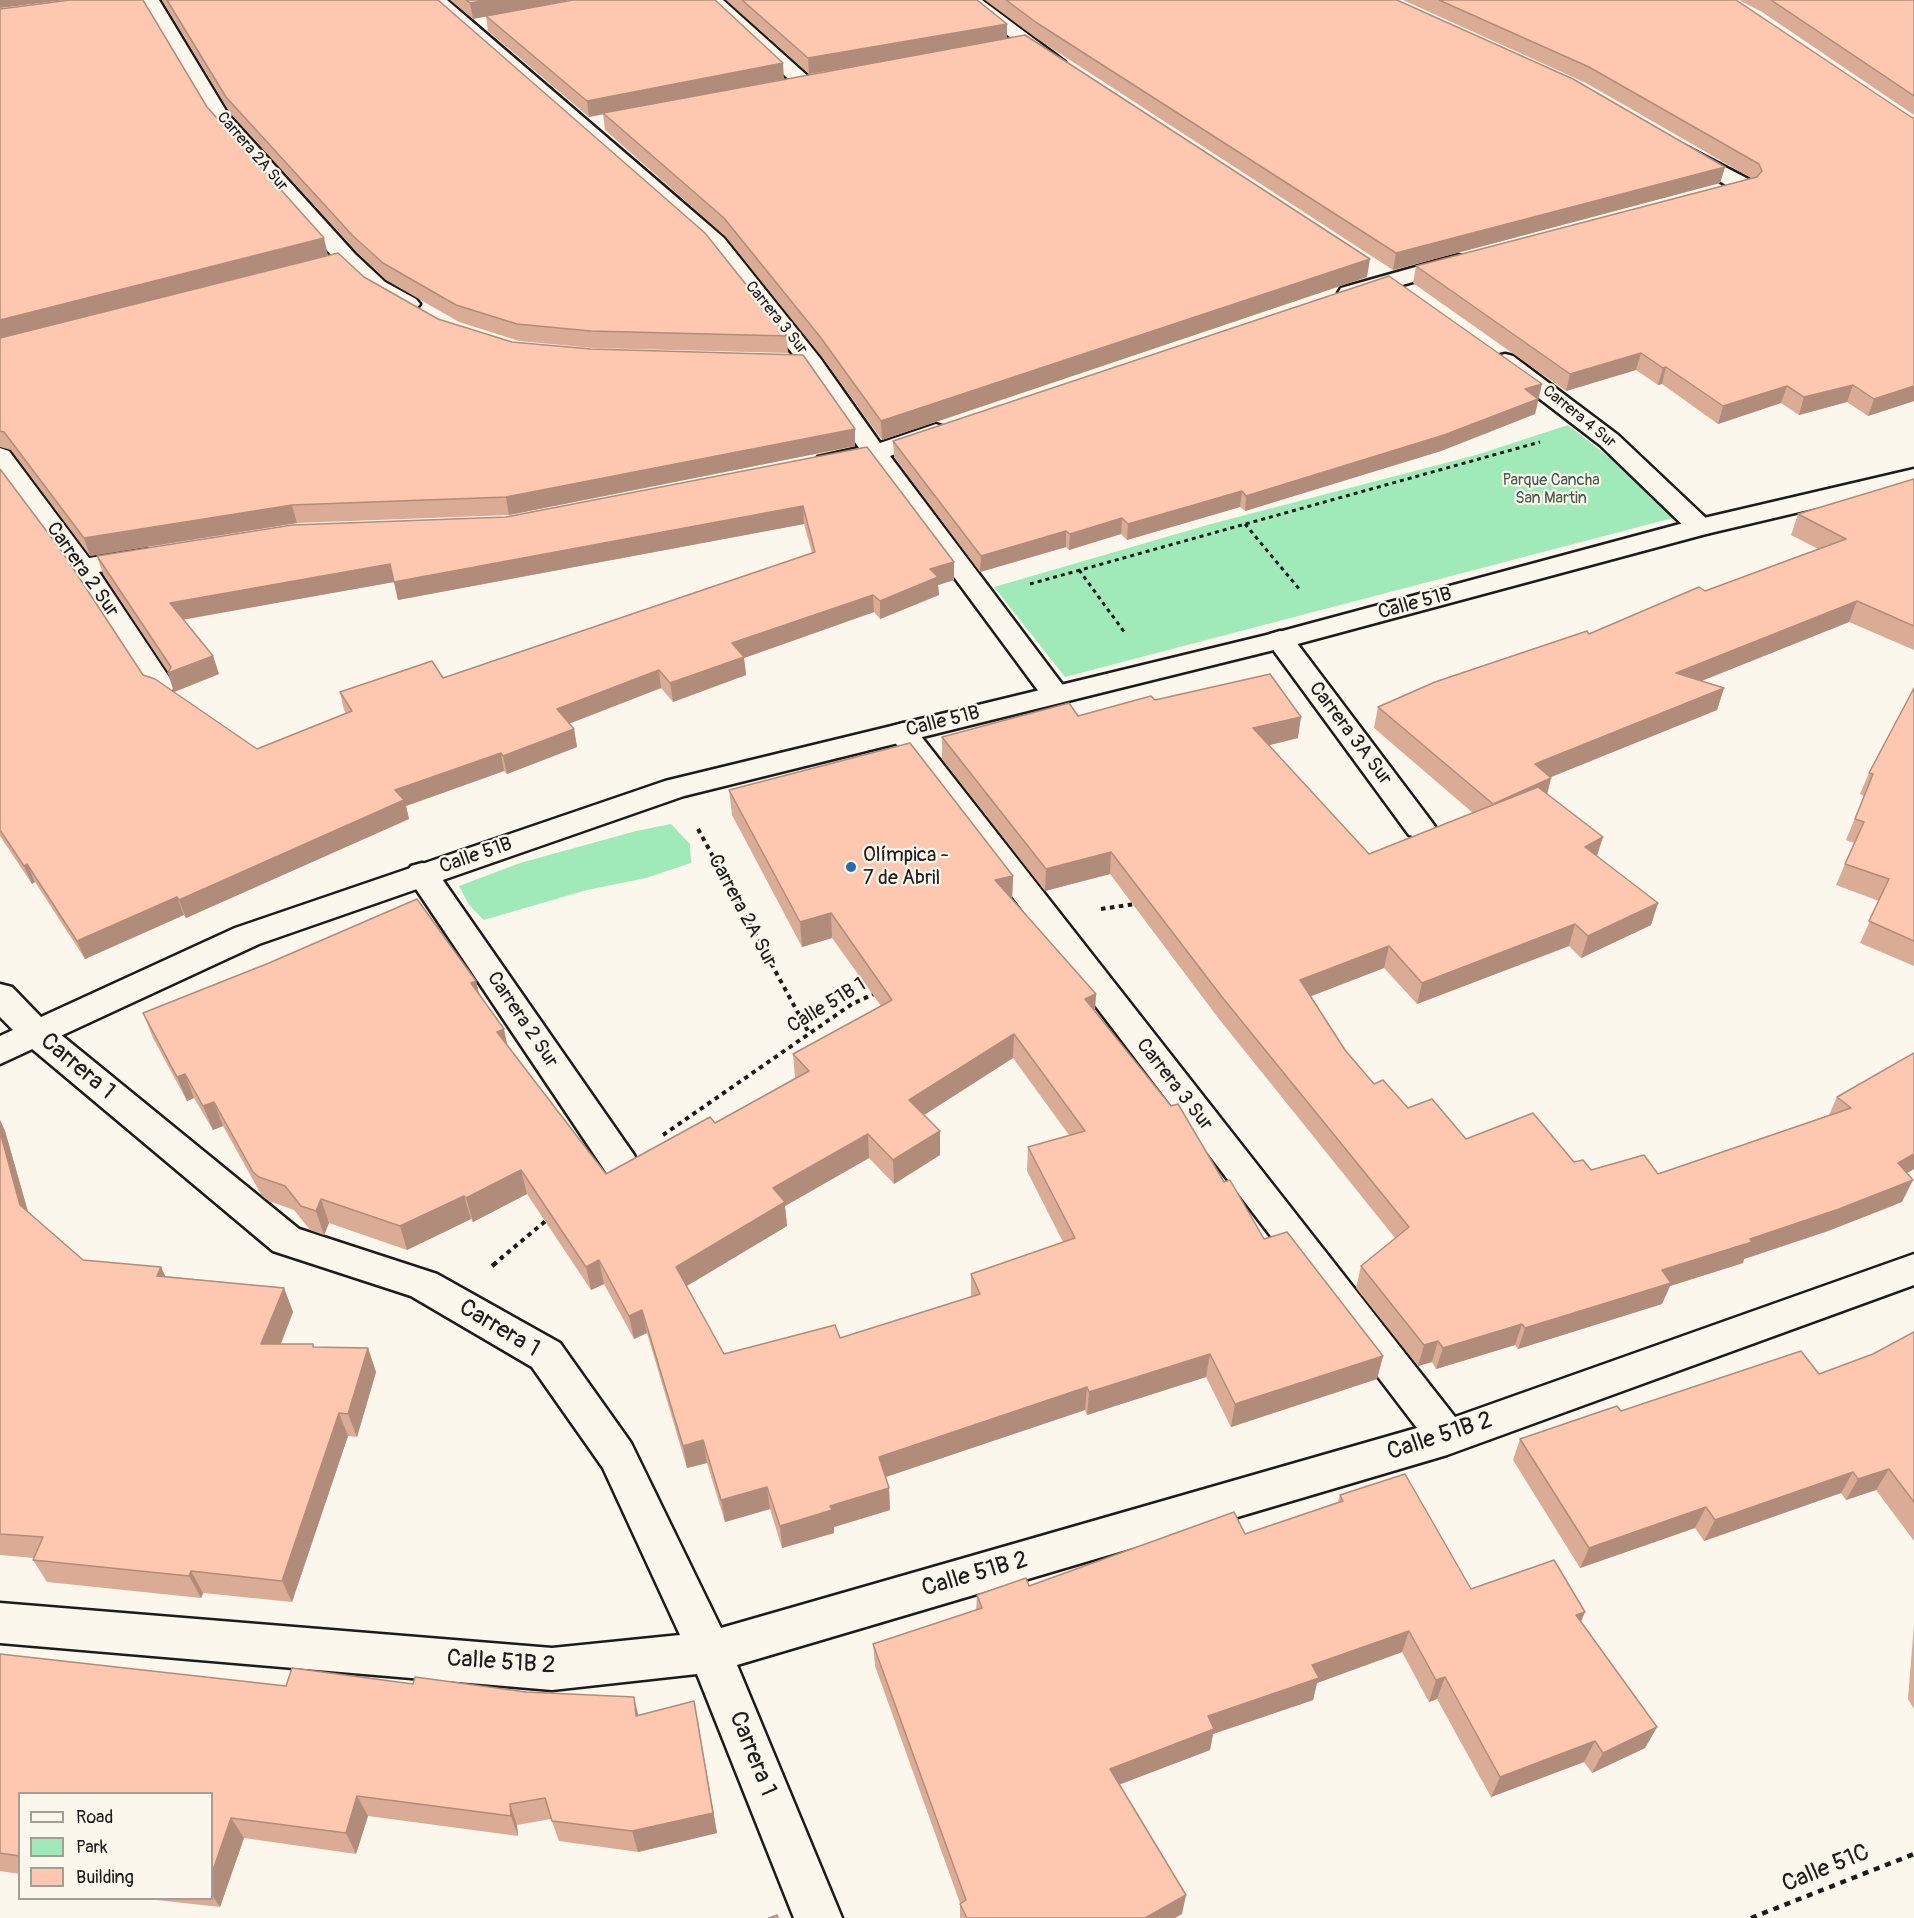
<!DOCTYPE html>
<meta charset="utf-8">
<style>
body{margin:0}
#map{position:relative;width:1914px;height:1918px;overflow:hidden;background:#fbf7ec;font-family:Pangolin,sans-serif}
canvas{display:block}
.legend{position:absolute;left:18px;top:1792px;width:195px;height:108px;box-sizing:border-box;background:#fbf7ec;border:2px solid #a29f99;margin:0;padding:8px 10px;list-style:none;font-size:18px;color:#1c1c1c}
.legend li{display:flex;align-items:center;gap:12px;height:30px}
.legend b{width:30px;border:2px solid #a29f99}
</style>
<div id="map">
<canvas width="1914" height="1918"></canvas>
<ul class="legend">
<li><b style="height:8px;background:#fbf7ec"></b>Road</li>
<li><b style="height:16px;background:#a0eab9"></b>Park</li>
<li><b style="height:16px;background:#fdc8af"></b>Building</li>
</ul>
</div>
<script>
const context = document.querySelector('canvas').getContext('2d');
context.lineJoin = 'round';
function fill(path, color) {
  context.fillStyle = color;
  context.fill(path, 'evenodd');
}
function toPath(rows) {
  const path = new Path2D();
  for (const r of rows) {
    path.moveTo(r[0], r[1]);
    for (let i = 2; i < r.length; i += 2) path.lineTo(r[i], r[i + 1]);
  }
  return path;
}
function trace(path, color, width, dash) {
  context.strokeStyle = color;
  context.lineWidth = width;
  context.lineCap = dash ? 'butt' : 'round';
  context.setLineDash(dash || []);
  context.stroke(path);
}
function drawText(font, color, halo, rows, align = 'center') {
  context.font = font + ' Pangolin,sans-serif';
  context.lineWidth = 4.5;
  context.setLineDash([]);
  context.textBaseline = 'middle';
  context.strokeStyle = halo;
  context.fillStyle = color;
  for (const [text, x, y, turn = 0] of rows) {
    context.save();
    context.translate(x, y);
    context.rotate((+turn || 0) * Math.PI / 180);
    context.textAlign = isNaN(turn) ? turn : align;
    if (halo) context.strokeText(text, 0, 0);
    context.fillText(text, 0, 0);
    context.restore();
  }
}
fill(toPath([
 [1568,425,1616,463,1673,518,1065,677,994,587,1211,524,1476,455],
 [671,824,690,844,691,863,646,878,587,890,484,920,469,905,459,886,520,863,636,831]
]), '#a0eab9');
const lane = toPath([
 [422,863,433,866,634,1155,639,1165,634,1175,621,1179,608,1175,406,874,411,866,422,863]
]);
const street = toPath([
 [141,0,159,0,228,114,355,254,385,282,416,299,420,304,416,309,400,309,369,292,339,264,213,121,141,0],
 [427,0,447,0,724,238,820,358,880,443,936,424,945,427,949,432,945,437,890,456,1065,688,1070,694,1065,700,1055,703,1045,700,869,462,827,470,818,467,814,462,818,457,859,448,804,368,708,248,427,0],
 [703,0,723,0,811,79,814,83,811,87,797,87,703,0],
 [961,0,982,0,1065,62,1055,68,1048,66,961,0],
 [1683,145,1752,181,1755,186,1752,191,1736,191,1676,155,1673,151,1676,147,1683,145],
 [1458,255,1466,257,1469,262,1466,267,1349,300,1341,298,1338,293,1341,288,1458,255],
 [1505,354,1513,356,1618,435,1709,521,1713,527,1709,533,1700,535,1691,533,1600,445,1497,366,1493,361,1497,356,1505,354],
 [0,448,9,451,89,558,145,549,155,551,158,557,155,563,99,572,175,686,171,692,161,695,151,692,71,570,0,474,0,448],
 [1280,631,1290,634,1431,821,1436,828,1431,835,1420,838,1409,835,1266,640,1270,634,1280,631],
 [903,723,913,726,1455,1417,1914,1254,1914,1285,1447,1455,737,1665,842,1918,794,1918,697,1674,552,1690,0,1643,0,1603,552,1648,680,1635,603,1468,532,1367,411,1296,273,1251,25,1043,20,1034,25,1025,37,1021,49,1025,299,1229,437,1274,560,1343,631,1443,721,1628,1417,1428,893,740,888,733,893,726,903,723]
]);
const secondary = toPath([
 [1914,469,1914,485,1706,534,1290,646,684,796,259,944,0,1064,0,1036,13,1030,0,1017,0,984,12,987,41,1017,235,928,665,781,1275,633,1691,521,1914,469]
]);
trace(lane, '#1c1c1c', 5);
trace(street, '#1c1c1c', 5);
trace(secondary, '#1c1c1c', 5);
trace(toPath([
 [1245,524,1300,590],
 [1079,570,1125,633],
 [1030,584,1540,442]
]), '#1c1c1c', 3, [4, 4]);
trace(toPath([
 [698,829,809,1033],
 [1101,909,1135,904],
 [663,1135,852,1004,876,993],
 [500,1259,548,1219]
]), '#1c1c1c', 4, [4.5, 4.5]);
trace(toPath([
 [492,1266,502,1258],
 [1751,1918,1914,1854]
]), '#1c1c1c', 4.5, [6, 6]);
fill(lane, '#fbf7ec');
fill(street, '#fbf7ec');
fill(secondary, '#fbf7ec');
fill(toPath([
 [162,0,438,0,787,336,788,353,593,348,519,341,459,322,386,280,357,252,230,113],
 [450,0,570,0,473,19],
 [726,0,977,0,1007,39,1367,277,882,440,822,357,726,237,605,130,603,114,589,117,488,31,486,16,784,79,719,91,914,56,809,74],
 [985,0,1397,0,1725,167,1720,183,1393,270,1036,38],
 [1403,0,1736,0,1911,117,1914,118,1914,401,1868,416,1847,402,1799,415,1781,403,1718,424,1662,384,1658,385,1636,370,1566,391,1413,283,1416,266,1751,178,1586,83],
 [1739,0,1914,0,1914,115,1762,12],
 [0,9,207,107,328,255,206,286,364,277,438,319,512,342,855,429,855,446,509,515,297,523,90,556,11,450,0,447],
 [1538,400,1535,414,1441,451,1245,511,1240,507,1127,540,1121,534,1069,550,1066,547,980,572,894,457,893,441,1539,400],
 [867,447,954,580,938,585,939,595,880,619,874,612,744,658,746,675,673,702,661,688,569,724,574,729,577,747,507,774,504,771,406,806,409,819,186,918,184,915,85,959,35,882,32,884,0,836,0,469,143,675,257,749,346,713,344,710,340,692,443,678,812,553,804,524,398,600,394,582,183,619,213,656,219,674,174,692,168,673,168,672,103,574,97,556,506,517],
 [1914,479,1914,650,1849,622,1701,681,1724,688,1717,710,1550,777,1551,778,1547,794,1597,856,1658,903,1651,925,1581,958,1569,946,1417,1004,1384,968,1311,996,1345,1050,1374,1084,1408,1108,1466,1139,1574,1162,1591,1170,1658,1174,1829,1115,1837,1097,1914,1053,1914,1169,1907,1173,1902,1202,1828,1231,1744,1259,1743,1263,1670,1286,1662,1304,1518,1349,1515,1345,1436,1369,1432,1362,1418,1366,1356,1288,1361,1266,1395,1238,1219,1019,1110,874,1045,891,942,759,942,737,1078,716,1155,700,1298,738,1269,745,1369,854,1473,813,1374,728,1378,707,1589,634,1818,549,1791,535,1798,514],
 [1914,688,1914,966,1860,943,1879,901,1836,885,1854,843,1846,840,1864,796,1860,794,1869,773],
 [729,790,1013,876,1012,900,1096,994,1095,1011,1224,1182,1264,1239,1383,1356,1377,1379,1231,1427,1206,1377,1087,1415,1085,1410,885,1477,889,1488,890,1510,834,1527,834,1533,782,1548,770,1509,725,1522,707,1463,687,1468,647,1333,634,1339,604,1284,591,1290,527,1194,473,1222,471,1219,407,1250,329,1223,324,1235,310,1230,294,1210,269,1201,262,1196,223,1126,213,1130,194,1098,187,1101,153,1038,143,1013,476,981,479,994,508,1046,606,1174,715,1123,795,1078,793,1054,881,1006,832,938,802,947,732,815],
 [1013,1058,1069,1135,1028,1147,1027,1171,1063,1242,971,1274,971,1297,840,1338,724,1354,687,1286,787,1226,785,1206,869,1158,894,1184,940,1155,924,1115],
 [0,1120,5,1131,28,1212,83,1260,161,1267,165,1276,284,1288,293,1312,281,1344,315,1347,368,1348,376,1372,357,1437,348,1436,292,1602,203,1593,201,1598,47,1582,33,1560,34,1558,0,1555],
 [1914,1332,1914,1541,1876,1490,1846,1500,1841,1493,1704,1541,1695,1528,1580,1568,1513,1460,1520,1439,1621,1411,1819,1374,1873,1354],
 [1340,1495,1471,1589,1585,1612,1581,1622,1657,1727,1645,1748,1592,1773,1584,1762,1491,1797,1437,1699,1429,1702,1402,1652,1317,1683,1313,1700,1213,1734,1210,1750,1120,1784,1182,1914,1175,1918,960,1918,960,1903,875,1666,873,1644,976,1610,977,1595,1029,1586,1245,1534,1338,1502],
 [1914,1624,1914,1709,1908,1699],
 [0,1654,286,1686,639,1715,698,1722,717,1833,638,1852,559,1841,551,1819,517,1825,518,1836,368,1816,356,1854,244,1838,220,1907,147,1899,212,1899,212,1794,20,1794,20,1874,0,1871]
]), '#daac96');
fill(toPath([
 [0,0,66,0,0,8],
 [488,0,570,0,473,19,470,3],
 [1007,24,1007,40,809,74,808,58],
 [783,63,784,79,589,117,587,101],
 [1725,167,1720,183,1393,270,1396,253],
 [324,238,328,255,0,339,0,320],
 [1370,259,1367,277,882,440,881,421],
 [1641,353,1636,370,1566,391,1570,374],
 [1666,367,1662,384,1658,385,1663,368],
 [1542,384,1535,414,1441,451,1245,511,1246,496,1525,389],
 [1853,385,1847,402,1799,415,1804,397],
 [1787,386,1781,403,1718,424,1723,406],
 [1914,386,1914,401,1868,416,1874,399],
 [855,429,855,446,509,515,506,497],
 [1242,491,1240,507,1127,540,1128,524],
 [292,505,297,523,90,556,84,538],
 [803,506,804,524,398,600,394,582,176,621,170,603,390,564],
 [1122,518,1121,534,1069,550,1070,534],
 [1066,531,1066,547,980,572,981,556],
 [954,562,954,580,938,585,939,595,880,619,880,601,930,569],
 [873,595,874,612,744,658,746,675,673,702,670,683,732,643],
 [1857,601,1849,622,1669,694,1676,673],
 [213,656,219,674,174,692,168,673],
 [659,670,661,688,560,727,557,709],
 [1724,688,1717,710,1529,786,1535,764],
 [1301,717,1298,738,1250,750,1253,728],
 [574,729,577,747,507,774,503,756],
 [501,753,504,771,406,806,409,819,186,918,179,900,395,790],
 [1551,778,1546,799,1493,804],
 [1603,837,1596,859,1585,847],
 [1111,852,1110,874,1045,891,1046,869],
 [27,864,35,882,32,884,24,866],
 [1013,876,1012,900,995,880],
 [177,897,184,915,85,959,77,941],
 [1658,903,1651,925,1581,958,1588,936],
 [831,913,832,938,802,947,800,922],
 [1575,924,1569,946,1417,1004,1422,983],
 [1389,946,1384,968,1296,1002,1300,980],
 [476,981,482,1006,471,983],
 [1096,994,1094,1019,1085,999],
 [504,1029,509,1053,497,1032],
 [1014,1034,1013,1058,910,1124,909,1100],
 [185,1074,194,1098,187,1101,177,1077],
 [214,1102,223,1126,213,1130,203,1106],
 [0,1120,5,1131,33,1229,20,1205,0,1132],
 [940,1131,940,1155,894,1184,893,1160],
 [868,1134,869,1158,785,1206,787,1226,680,1290,676,1267,773,1188],
 [1914,1154,1914,1169,1887,1185,1898,1163],
 [521,1170,527,1194,473,1222,466,1198],
 [1913,1180,1902,1202,1828,1231,1744,1259,1743,1263,1670,1286,1662,1304,1518,1349,1525,1328,1662,1270,1750,1239],
 [464,1196,471,1219,407,1250,400,1226],
 [321,1199,329,1223,324,1235,316,1211],
 [599,1260,604,1284,591,1290,586,1267],
 [161,1267,172,1291,157,1276],
 [284,1288,293,1312,271,1368,261,1344],
 [642,1310,647,1333,634,1339,629,1316],
 [1522,1324,1515,1345,1436,1369,1443,1348],
 [1438,1341,1432,1362,1418,1366,1424,1345],
 [368,1348,376,1372,357,1437,348,1414],
 [1210,1354,1206,1377,1087,1415,1089,1392],
 [1383,1356,1377,1379,1231,1427,1235,1404],
 [1087,1387,1085,1410,880,1479,879,1457],
 [339,1413,348,1436,292,1602,282,1581],
 [703,1440,707,1463,687,1468,683,1446],
 [1889,1469,1876,1490,1846,1500,1858,1479],
 [1853,1472,1841,1493,1704,1541,1715,1520],
 [767,1487,770,1509,725,1522,721,1500],
 [889,1488,890,1510,834,1527,834,1533,782,1548,780,1526,830,1506],
 [1706,1507,1695,1528,1580,1568,1589,1548],
 [191,1571,203,1593,201,1598,189,1576],
 [1585,1612,1575,1634,1576,1615],
 [1409,1631,1402,1652,1317,1683,1313,1700,1213,1734,1210,1750,1108,1789,1110,1769,1208,1716,1312,1665],
 [1445,1677,1437,1699,1429,1702,1436,1680],
 [634,1697,639,1718,636,1716],
 [694,1701,717,1833,638,1852,632,1831],
 [1657,1727,1645,1748,1592,1773,1603,1753],
 [1595,1741,1584,1762,1491,1797,1500,1777],
 [357,1796,368,1816,356,1854,346,1833],
 [510,1804,517,1825,518,1836,511,1816],
 [231,1818,244,1838,220,1907,212,1895,212,1873],
 [1186,1895,1182,1914,1175,1918,1145,1918]
]), '#b18c7a');
const building = toPath([
 [70,0,143,0,207,107,324,238,0,320,0,9,70,0],
 [167,0,438,0,705,233,787,336,591,331,517,324,456,305,383,263,353,236,226,97,167,0],
 [466,0,488,0,470,3,466,0],
 [573,0,715,0,783,63,587,101,486,16,573,0],
 [742,0,977,0,1007,24,808,58,742,0],
 [1006,0,1397,0,1573,79,1725,167,1396,253,1037,23,1006,0],
 [1439,0,1736,0,1911,117,1914,118,1914,386,1874,399,1853,385,1804,397,1787,386,1723,406,1666,367,1663,368,1641,353,1570,374,1416,266,1757,177,1762,171,1759,164,1589,67,1439,0],
 [1771,0,1914,0,1914,96,1771,0],
 [1025,35,1370,259,881,421,821,338,724,218,603,113,1025,35],
 [338,253,364,277,438,319,512,342,591,349,803,355,855,429,506,497,292,505,84,538,4,432,0,431,0,338,338,253],
 [1389,276,1542,384,1525,389,1538,399,1444,435,1246,496,1242,491,1128,524,1122,518,1070,534,1066,531,981,556,893,441,1389,276],
 [867,447,954,562,930,569,938,577,880,601,873,595,732,643,744,657,670,683,659,670,557,709,574,729,503,756,501,753,395,790,404,800,179,900,177,897,77,941,27,864,24,866,0,830,0,469,63,553,143,675,155,679,257,749,352,711,340,692,432,661,443,678,815,552,803,506,394,582,390,564,170,603,213,656,168,673,171,667,97,556,292,525,506,517,867,447],
 [1914,479,1914,626,1857,601,1676,673,1724,688,1535,764,1551,778,1493,804,1378,707,1435,682,1587,631,1589,634,1699,587,1705,591,1846,539,1798,514,1914,479],
 [1270,674,1301,717,1253,728,1369,854,1538,787,1603,837,1585,847,1658,903,1588,936,1575,924,1422,983,1389,946,1300,980,1345,1050,1374,1084,1383,1080,1408,1108,1432,1099,1466,1139,1533,1113,1574,1162,1583,1160,1591,1170,1644,1155,1658,1174,1851,1108,1837,1097,1914,1053,1914,1154,1898,1163,1913,1180,1839,1209,1750,1239,1752,1242,1662,1270,1671,1283,1525,1328,1522,1324,1443,1348,1438,1341,1424,1345,1361,1266,1409,1227,1222,997,1111,852,1046,869,942,737,1069,703,1078,716,1151,696,1155,700,1270,674],
 [1914,688,1914,941,1869,921,1889,879,1845,864,1864,822,1855,819,1873,774,1869,773,1914,688],
 [910,743,1013,876,995,880,1096,994,1085,999,1171,1106,1178,1104,1224,1182,1230,1180,1264,1239,1287,1232,1383,1356,1235,1404,1210,1354,1089,1392,1087,1387,879,1457,889,1488,830,1506,832,1510,780,1526,767,1487,721,1500,703,1440,683,1446,642,1310,629,1316,599,1260,586,1267,521,1170,466,1198,464,1196,400,1226,321,1199,316,1211,301,1206,285,1186,259,1177,253,1172,214,1102,203,1106,185,1074,177,1077,143,1013,269,963,417,899,476,981,471,983,504,1029,497,1032,606,1174,710,1117,715,1123,809,1071,793,1054,892,1000,831,913,800,922,729,790,910,743],
 [1014,1034,1085,1131,1028,1147,1075,1238,971,1274,980,1294,840,1338,835,1325,724,1354,676,1267,785,1202,773,1188,868,1134,893,1160,940,1131,909,1100,1014,1034],
 [0,1132,20,1205,83,1260,161,1267,157,1276,284,1288,261,1344,313,1344,313,1347,368,1348,348,1414,339,1413,282,1581,191,1571,189,1576,33,1560,43,1537,0,1534,0,1132],
 [1914,1332,1914,1502,1889,1469,1858,1479,1853,1472,1715,1520,1706,1507,1589,1548,1520,1439,1617,1406,1621,1411,1801,1351,1819,1374,1873,1354,1914,1332],
 [1405,1474,1471,1589,1554,1560,1585,1612,1576,1615,1657,1727,1603,1753,1595,1741,1500,1777,1445,1677,1436,1680,1409,1631,1312,1665,1319,1678,1208,1716,1214,1729,1110,1769,1186,1895,1145,1918,967,1918,960,1904,966,1900,873,1644,982,1608,977,1595,1026,1578,1029,1586,1234,1512,1245,1534,1343,1501,1340,1495,1405,1474],
 [0,1654,286,1686,292,1668,413,1684,415,1677,526,1692,634,1697,636,1716,694,1701,713,1813,632,1831,552,1821,545,1798,510,1804,511,1816,357,1796,346,1833,231,1818,212,1873,212,1794,20,1794,20,1856,0,1853,0,1654],
 [777,1915,778,1918,769,1918,777,1915]
]);
fill(building, '#fdc8af');
trace(building, '#b18c7a', 1.5);
for (const [x, y, r, color] of [
 [851,867,6,"#1f6fb2"]
]) {
  const dot = new Path2D();
  dot.arc(x, y, r, 0, 2 * Math.PI);
  context.fillStyle = color;
  context.fill(dot);
  trace(dot, '#fbf7ec', 2);
}
drawText('16px', '#1c1c1c', '#fbf7ec', [
 ["Carrera 2A Sur",252,152,49],
 ["Carrera 3 Sur",776,318,51],
 ["Carrera 4 Sur",1579,417,39]
]);
drawText('16px', '#445a4b', '#fbf7ec', [
 ["Parque Cancha",1551,481],
 ["San Martin",1551,499]
]);
drawText('20px', '#1c1c1c', '#fbf7ec', [
 ["Carrera 2 Sur",82,570,55],
 ["Calle 51B",1415,604,-15],
 ["Calle 51B",943,722,-14],
 ["Carrera 3A Sur",1350,734,53],
 ["Calle 51B",476,856,-19],
 ["Carrera 2A Sur",742,911,62],
 ["Calle 51B 1",827,1006,-31],
 ["Carrera 2 Sur",522,1020,56],
 ["Carrera 3 Sur",1174,1085,52]
]);
drawText('20px', '#1c1c1c', '#fbf7ec', [
 ["Olímpica -",863,856],
 ["7 de Abril",863,879]
], 'left');
drawText('24px', '#1c1c1c', '#fbf7ec', [
 ["Carrera 1",77,1067,40],
 ["Carrera 1",499,1329,31],
 ["Calle 51B 2",1440,1437,-18],
 ["Calle 51B 2",975,1575,-16],
 ["Calle 51B 2",501,1663,4],
 ["Carrera 1",752,1754,68],
 ["Calle 51C",1826,1869,-22]
]);
</script>
